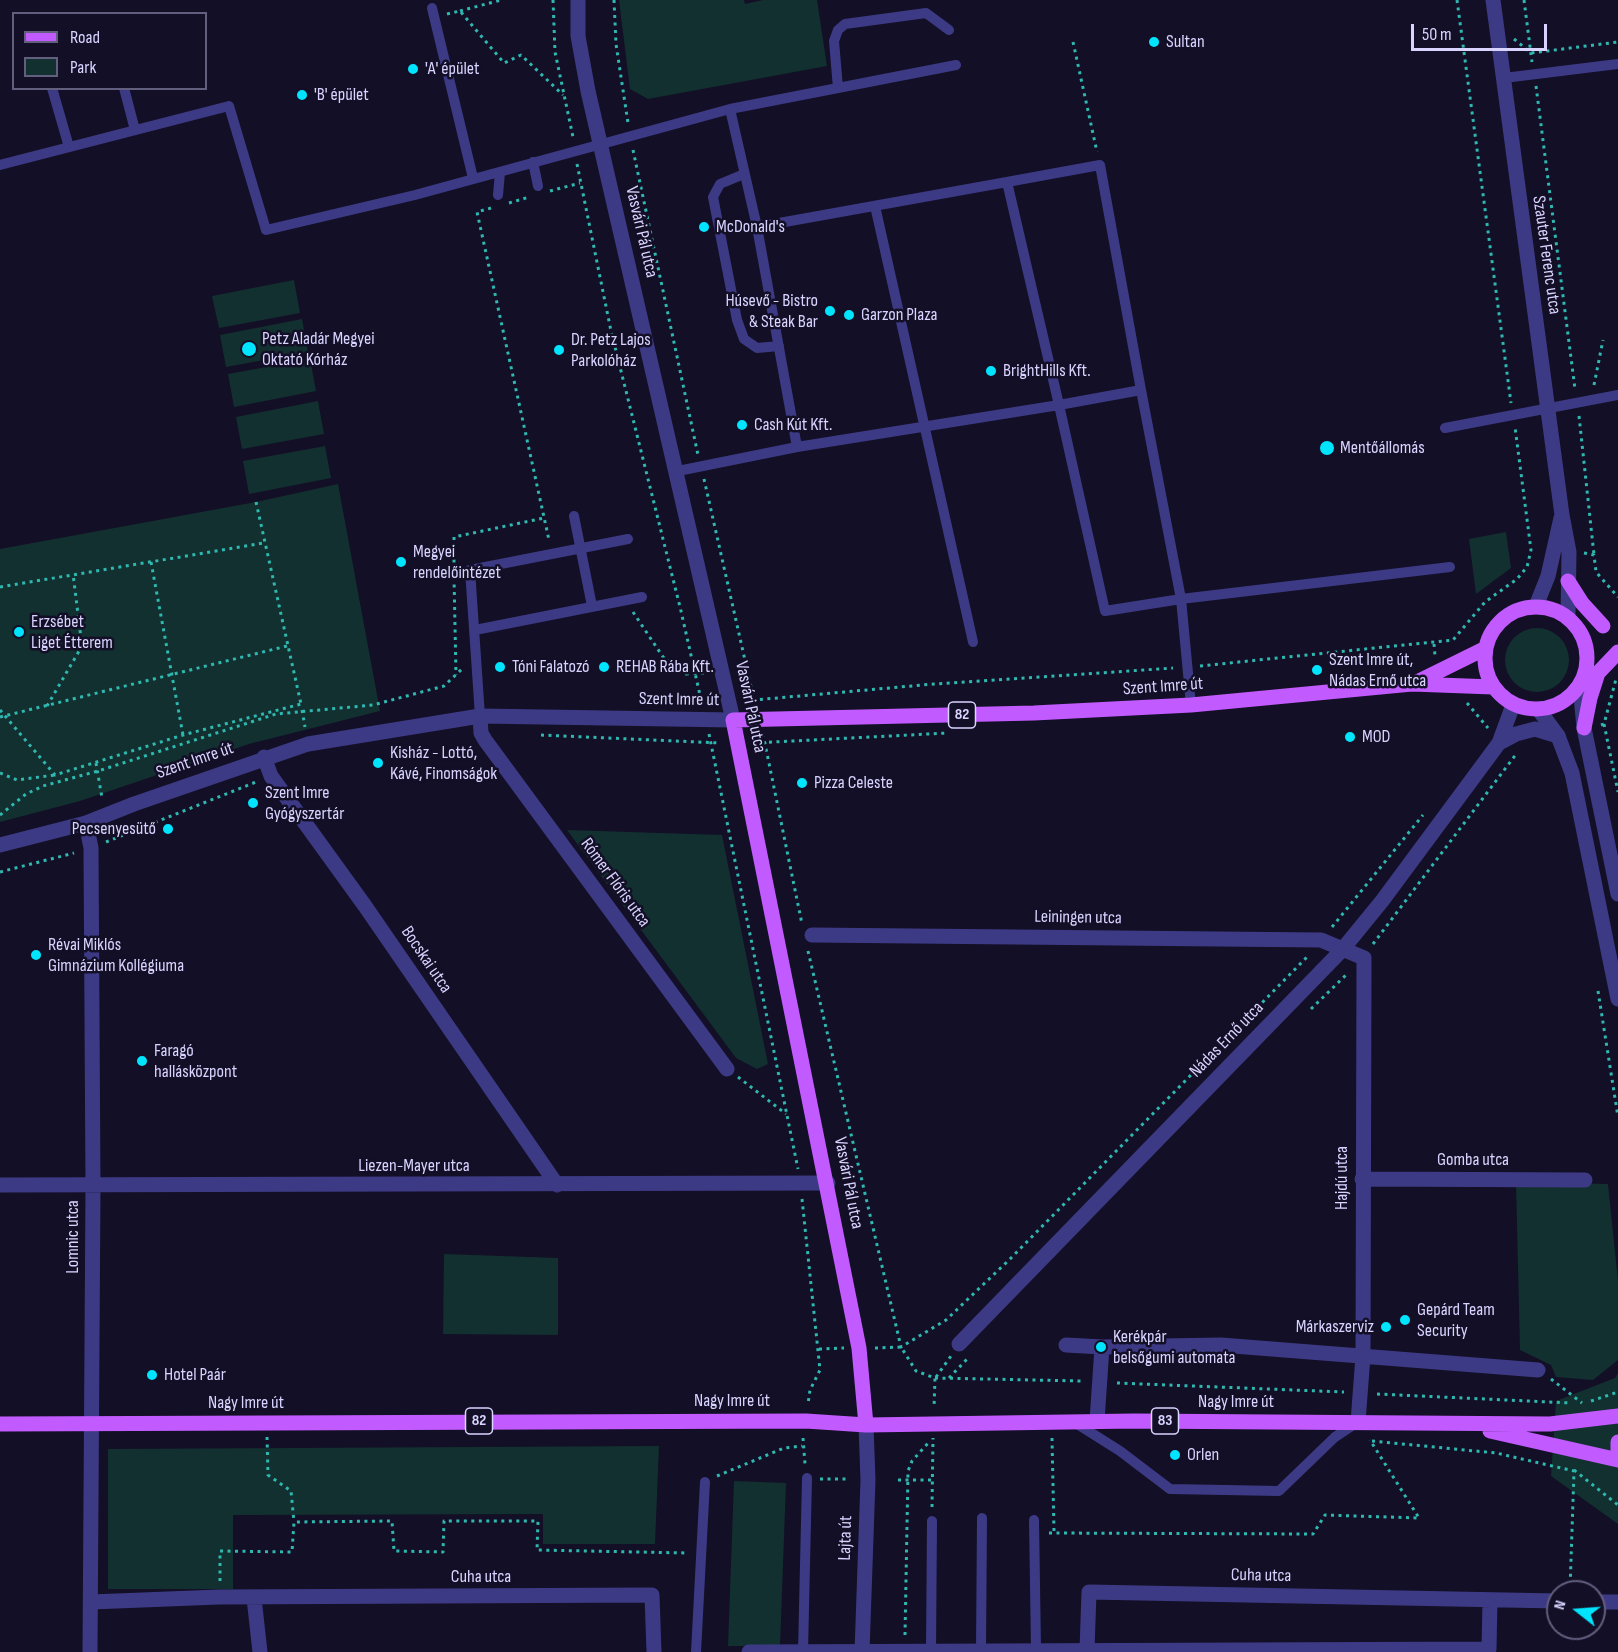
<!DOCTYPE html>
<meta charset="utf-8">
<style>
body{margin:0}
#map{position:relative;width:1618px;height:1652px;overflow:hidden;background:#130f26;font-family:"Sofia Sans Condensed",sans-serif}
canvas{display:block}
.legend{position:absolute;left:12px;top:12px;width:195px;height:78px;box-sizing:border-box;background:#130f26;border:2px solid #625e7d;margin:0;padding:8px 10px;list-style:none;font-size:18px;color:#d9d4ff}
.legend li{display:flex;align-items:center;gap:12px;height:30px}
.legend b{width:30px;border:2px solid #625e7d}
.north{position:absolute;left:1546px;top:1580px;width:60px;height:60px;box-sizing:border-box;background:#130f26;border:2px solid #625e7d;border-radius:50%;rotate:287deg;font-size:16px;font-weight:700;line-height:24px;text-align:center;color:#d9d4ff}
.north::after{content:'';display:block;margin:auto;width:21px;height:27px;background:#00e5ff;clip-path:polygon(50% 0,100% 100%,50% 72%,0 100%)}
.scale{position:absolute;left:1411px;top:24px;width:136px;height:27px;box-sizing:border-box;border:3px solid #d9d4ff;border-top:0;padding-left:8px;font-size:18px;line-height:21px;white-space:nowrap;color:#d9d4ff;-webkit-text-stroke:4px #130f26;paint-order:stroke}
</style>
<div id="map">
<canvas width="1618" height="1652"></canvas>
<ul class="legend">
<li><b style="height:8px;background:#c25bff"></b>Road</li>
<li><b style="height:16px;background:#12302f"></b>Park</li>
</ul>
<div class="north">N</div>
<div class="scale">50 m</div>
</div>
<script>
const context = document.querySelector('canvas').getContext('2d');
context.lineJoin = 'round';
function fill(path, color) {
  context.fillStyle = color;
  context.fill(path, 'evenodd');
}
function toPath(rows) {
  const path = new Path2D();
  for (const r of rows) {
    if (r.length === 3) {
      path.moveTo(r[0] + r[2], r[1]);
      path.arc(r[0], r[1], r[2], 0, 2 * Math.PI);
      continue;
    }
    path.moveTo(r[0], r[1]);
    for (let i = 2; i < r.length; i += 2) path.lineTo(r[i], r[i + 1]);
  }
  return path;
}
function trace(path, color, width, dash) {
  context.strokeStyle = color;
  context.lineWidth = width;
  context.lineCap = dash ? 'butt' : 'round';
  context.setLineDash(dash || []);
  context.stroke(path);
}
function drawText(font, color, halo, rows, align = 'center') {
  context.font = font + ' "Sofia Sans Condensed",sans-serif';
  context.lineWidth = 5;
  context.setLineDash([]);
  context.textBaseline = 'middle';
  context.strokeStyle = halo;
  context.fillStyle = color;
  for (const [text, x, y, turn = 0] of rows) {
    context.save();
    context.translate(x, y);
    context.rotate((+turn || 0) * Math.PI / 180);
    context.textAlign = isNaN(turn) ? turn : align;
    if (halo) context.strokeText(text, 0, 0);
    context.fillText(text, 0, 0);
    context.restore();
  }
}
fill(toPath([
 [619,0,744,0,745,4,763,0,817,0,827,66,648,99,630,89],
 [294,280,300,313,219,328,212,296],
 [302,319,308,352,226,367,220,335],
 [310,359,316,391,234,407,228,374],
 [318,401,324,434,242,449,236,417],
 [325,446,331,478,249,494,243,461],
 [338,484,380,711,249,744,80,801,0,822,0,549,256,502],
 [1506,532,1511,568,1476,594,1469,539],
 [1537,660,32],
 [567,830,722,835,768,1064,757,1069,736,1058],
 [1516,1182,1608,1184,1618,1281,1618,1360,1593,1380,1556,1377,1551,1365,1520,1350],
 [444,1254,558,1258,558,1335,443,1334],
 [1618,1373,1618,1524,1551,1476,1556,1401,1615,1378],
 [659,1446,655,1544,543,1544,543,1514,233,1515,233,1589,108,1589,108,1449],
 [734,1481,786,1483,780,1646,728,1646]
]), '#12302f');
trace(toPath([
 [553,0,555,52,573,137],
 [614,0,616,44,628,123],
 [1457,0,1511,403],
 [1524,0,1532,62],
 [460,11,501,0],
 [447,14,460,11,504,63,521,55,563,95],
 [1514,39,1531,53,1618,42],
 [1073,42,1097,152],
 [1536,86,1575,389],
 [633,150,698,455],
 [577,164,611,331,681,611,702,704],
 [550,191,580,183],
 [509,203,529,197],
 [491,208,477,212,549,540],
 [1594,385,1603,340],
 [1579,416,1594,555],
 [704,479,754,700,934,684,1173,668],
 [256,502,301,704],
 [1584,553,1594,555,1596,572,1618,597],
 [151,562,183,735],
 [454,570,454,537,544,518],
 [454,577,456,675],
 [0,587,264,543],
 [633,612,663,657,686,674,705,673],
 [1434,644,1435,656],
 [1200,666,1453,640,1485,602,1517,579,1527,567,1531,550,1515,427],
 [1467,703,1488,728],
 [47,706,82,646,73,574],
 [0,710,55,775,183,735,301,704],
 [302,710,305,727],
 [0,717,287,646],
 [1604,724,1618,792],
 [1601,725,1604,724,1616,679],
 [709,734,798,1169],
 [763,734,802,924],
 [541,735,720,743],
 [754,743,948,733],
 [96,763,102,798],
 [0,773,17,780,55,775],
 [0,815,26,794,43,786,98,771,276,714,373,705,444,686,463,668],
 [106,842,256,782],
 [0,872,74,853],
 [1332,927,1423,815],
 [1373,944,1517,753],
 [808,951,901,1347,946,1320,1010,1259,1307,957],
 [1598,991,1618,1117],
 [1311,1009,1347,974],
 [738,1077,786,1114],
 [802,1199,820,1370,810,1390,808,1404],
 [875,1348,901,1347,916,1371,935,1378,934,1408],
 [819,1349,844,1348],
 [936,1377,951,1356],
 [935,1378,1083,1381],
 [949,1378,968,1358],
 [1551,1379,1582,1403],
 [1117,1383,1344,1392],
 [1377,1394,1571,1403],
 [1591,1401,1618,1392],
 [267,1437,268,1475,291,1491,294,1522],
 [803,1438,805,1464],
 [1052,1438,1054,1532],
 [1372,1441,1496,1453,1574,1471,1570,1590],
 [1574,1470,1618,1505],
 [717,1476,784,1448,802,1446],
 [820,1479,848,1479],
 [898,1480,932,1480],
 [932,1507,933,1438],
 [1049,1533,1313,1534,1325,1515,1419,1518,1370,1440],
 [220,1581,220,1551,292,1552,294,1522,392,1521,394,1551,443,1552,444,1521,538,1521,537,1550,688,1553],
 [905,1635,908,1471,912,1461,929,1442]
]), '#2fb8b0', 3, [3, 4.5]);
trace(toPath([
 [432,8,473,178],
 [1504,78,1618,64],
 [52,88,69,147],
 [124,88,135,130],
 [838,88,834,41,838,30,845,24,926,13,949,30],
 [533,162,538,186],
 [0,165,229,106,266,230,415,195,730,109,956,65],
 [744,174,720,184,713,197,737,320,744,339,757,348,779,346],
 [1007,182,1100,165,1141,390],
 [498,195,500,172],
 [875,206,973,642],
 [757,227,1007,182,1059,405,1105,611,1181,599,1141,390,1059,405,797,447],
 [1445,428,1618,395],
 [678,471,797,447,757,227,730,109],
 [574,516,592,606],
 [475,630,642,597],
 [1191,705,1181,599,1450,567],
 [480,716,470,570,628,539],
 [1074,1422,1120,1451,1170,1489,1279,1491,1335,1437,1356,1423],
 [1034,1520,1036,1649],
 [981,1650,982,1518],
 [696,1652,705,1482],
 [803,1652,807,1478],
 [931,1652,932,1521]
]), '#3d3a85', 10);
trace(toPath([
 [480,716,481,733,485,740,727,1069],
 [1499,743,1516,734,1535,729,1558,736],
 [264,757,271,776,365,906,557,1185],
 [86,823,91,848,93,1186,90,1652],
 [0,845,86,823,134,804,308,744,480,716,733,720],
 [812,935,1321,940,1364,958,1363,1356,1358,1422],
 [1362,1179,1585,1180],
 [0,1185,828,1183],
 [959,1344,1342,950,1382,901,1499,743,1513,705],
 [1066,1345,1102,1347,1221,1345,1538,1370],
 [1097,1421,1102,1347],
 [254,1598,260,1652],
 [91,1602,219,1597,652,1595,654,1652],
 [1594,1602,1618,1602],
 [1087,1650,1089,1592,1558,1601],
 [749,1652,1489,1649,1490,1600]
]), '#3d3a85', 15);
trace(toPath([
 [578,0,578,36,588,91,733,720],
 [1493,0,1562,515,1569,552,1568,617],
 [1536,606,1548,576,1561,518],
 [1580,685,1584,728,1618,894],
 [1539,710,1558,736,1572,773,1618,999],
 [862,1652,868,1480,866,1425]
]), '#3d3a85', 15);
trace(toPath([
 [1568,581,1582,603,1603,626],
 [1536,658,51],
 [1413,684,1486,648],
 [1584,728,1590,698,1598,673,1618,652],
 [0,1424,806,1421,866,1425,1134,1421,1550,1424,1618,1416],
 [866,1425,859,1348,733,720,1034,713,1191,705,1412,684,1493,687],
 [1490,1431,1618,1460],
 [1618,1442,1618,1451]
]), '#c25bff', 15);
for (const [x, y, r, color] of [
 [1154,42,6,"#00e5ff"],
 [413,69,6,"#00e5ff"],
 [302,95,6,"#00e5ff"],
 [704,227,6,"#00e5ff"],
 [830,311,6,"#00e5ff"],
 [849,315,6,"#00e5ff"],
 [249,349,8,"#00e5ff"],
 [559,350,6,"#00e5ff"],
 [991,371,6,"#00e5ff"],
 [742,425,6,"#00e5ff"],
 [1327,448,8,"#00e5ff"],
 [401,562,6,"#00e5ff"],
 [19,632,6,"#00e5ff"],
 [500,667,6,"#00e5ff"],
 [604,667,6,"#00e5ff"],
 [1317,670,6,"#00e5ff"],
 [1350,737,6,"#00e5ff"],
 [378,763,6,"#00e5ff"],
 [802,783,6,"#00e5ff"],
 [253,803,6,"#00e5ff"],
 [168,829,6,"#00e5ff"],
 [36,955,6,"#00e5ff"],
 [142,1061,6,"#00e5ff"],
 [1405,1320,6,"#00e5ff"],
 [1386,1327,6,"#00e5ff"],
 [1101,1347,6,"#00e5ff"],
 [152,1375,6,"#00e5ff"],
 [1175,1455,6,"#00e5ff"]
]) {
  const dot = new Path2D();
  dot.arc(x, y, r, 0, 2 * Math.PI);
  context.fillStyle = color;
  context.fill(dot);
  trace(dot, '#130f26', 2);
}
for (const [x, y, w] of [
 [962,715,27],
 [479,1421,27],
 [1165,1421,27]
]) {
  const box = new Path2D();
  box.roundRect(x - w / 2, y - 13, w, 26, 4.5);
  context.fillStyle = '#130f26';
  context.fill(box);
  trace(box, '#d9d4ff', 1.5);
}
drawText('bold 16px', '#d9d4ff', null, [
 ["82",962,715],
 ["82",479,1421],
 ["83",1165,1421]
]);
drawText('18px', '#d9d4ff', '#130f26', [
 ["Sultan",1166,42],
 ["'A' épület",425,69],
 ["'B' épület",314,95],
 ["McDonald's",716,227],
 ["Húsevő - Bistro",818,301,"right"],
 ["& Steak Bar",818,322,"right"],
 ["Garzon Plaza",861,315],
 ["Petz Aladár Megyei",262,339],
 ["Oktató Kórház",262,360],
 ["Dr. Petz Lajos",571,340],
 ["Parkolóház",571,361],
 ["BrightHills Kft.",1003,371],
 ["Cash Kút Kft.",754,425],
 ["Mentőállomás",1340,448],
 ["Megyei",413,552],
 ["rendelőintézet",413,573],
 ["Erzsébet",31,622],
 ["Liget Étterem",31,643],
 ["Szent Imre út,",1329,660],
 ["Nádas Ernő utca",1329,681],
 ["Tóni Falatozó",512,667],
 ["REHAB Rába Kft.",616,667],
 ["MOD",1362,737],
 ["Kisház - Lottó,",390,753],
 ["Kávé, Finomságok",390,774],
 ["Pizza Celeste",814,783],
 ["Szent Imre",265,793],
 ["Gyógyszertár",265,814],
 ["Pecsenyesütő",156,829,"right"],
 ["Révai Miklós",48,945],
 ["Gimnázium Kollégiuma",48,966],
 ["Faragó",154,1051],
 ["hallásközpont",154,1072],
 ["Gepárd Team",1417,1310],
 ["Security",1417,1331],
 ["Márkaszerviz",1374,1327,"right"],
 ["Kerékpár",1113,1337],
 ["belsőgumi automata",1113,1358],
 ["Hotel Paár",164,1375],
 ["Orlen",1187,1455]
], 'left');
drawText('18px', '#d9d4ff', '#130f26', [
 ["Vasvári Pál utca",641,232,77],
 ["Szauter Ferenc utca",1546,255,82],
 ["Szent Imre út",1163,687,-4],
 ["Szent Imre út",679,700,1],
 ["Vasvári Pál utca",750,707,78],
 ["Szent Imre út",195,761,-19],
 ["Rómer Flóris utca",615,883,54],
 ["Leiningen utca",1078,918,1],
 ["Bocskai utca",426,960,56],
 ["Nádas Ernő utca",1227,1040,-46],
 ["Gomba utca",1473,1160],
 ["Liezen-Mayer utca",414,1166],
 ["Hajdú utca",1342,1178,-90],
 ["Vasvári Pál utca",848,1183,79],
 ["Lomnic utca",73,1237,-90],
 ["Nagy Imre út",732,1401],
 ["Nagy Imre út",1236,1402],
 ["Nagy Imre út",246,1403],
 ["Lajta út",846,1538,-88],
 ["Cuha utca",1261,1576,1],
 ["Cuha utca",481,1577]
]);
</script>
